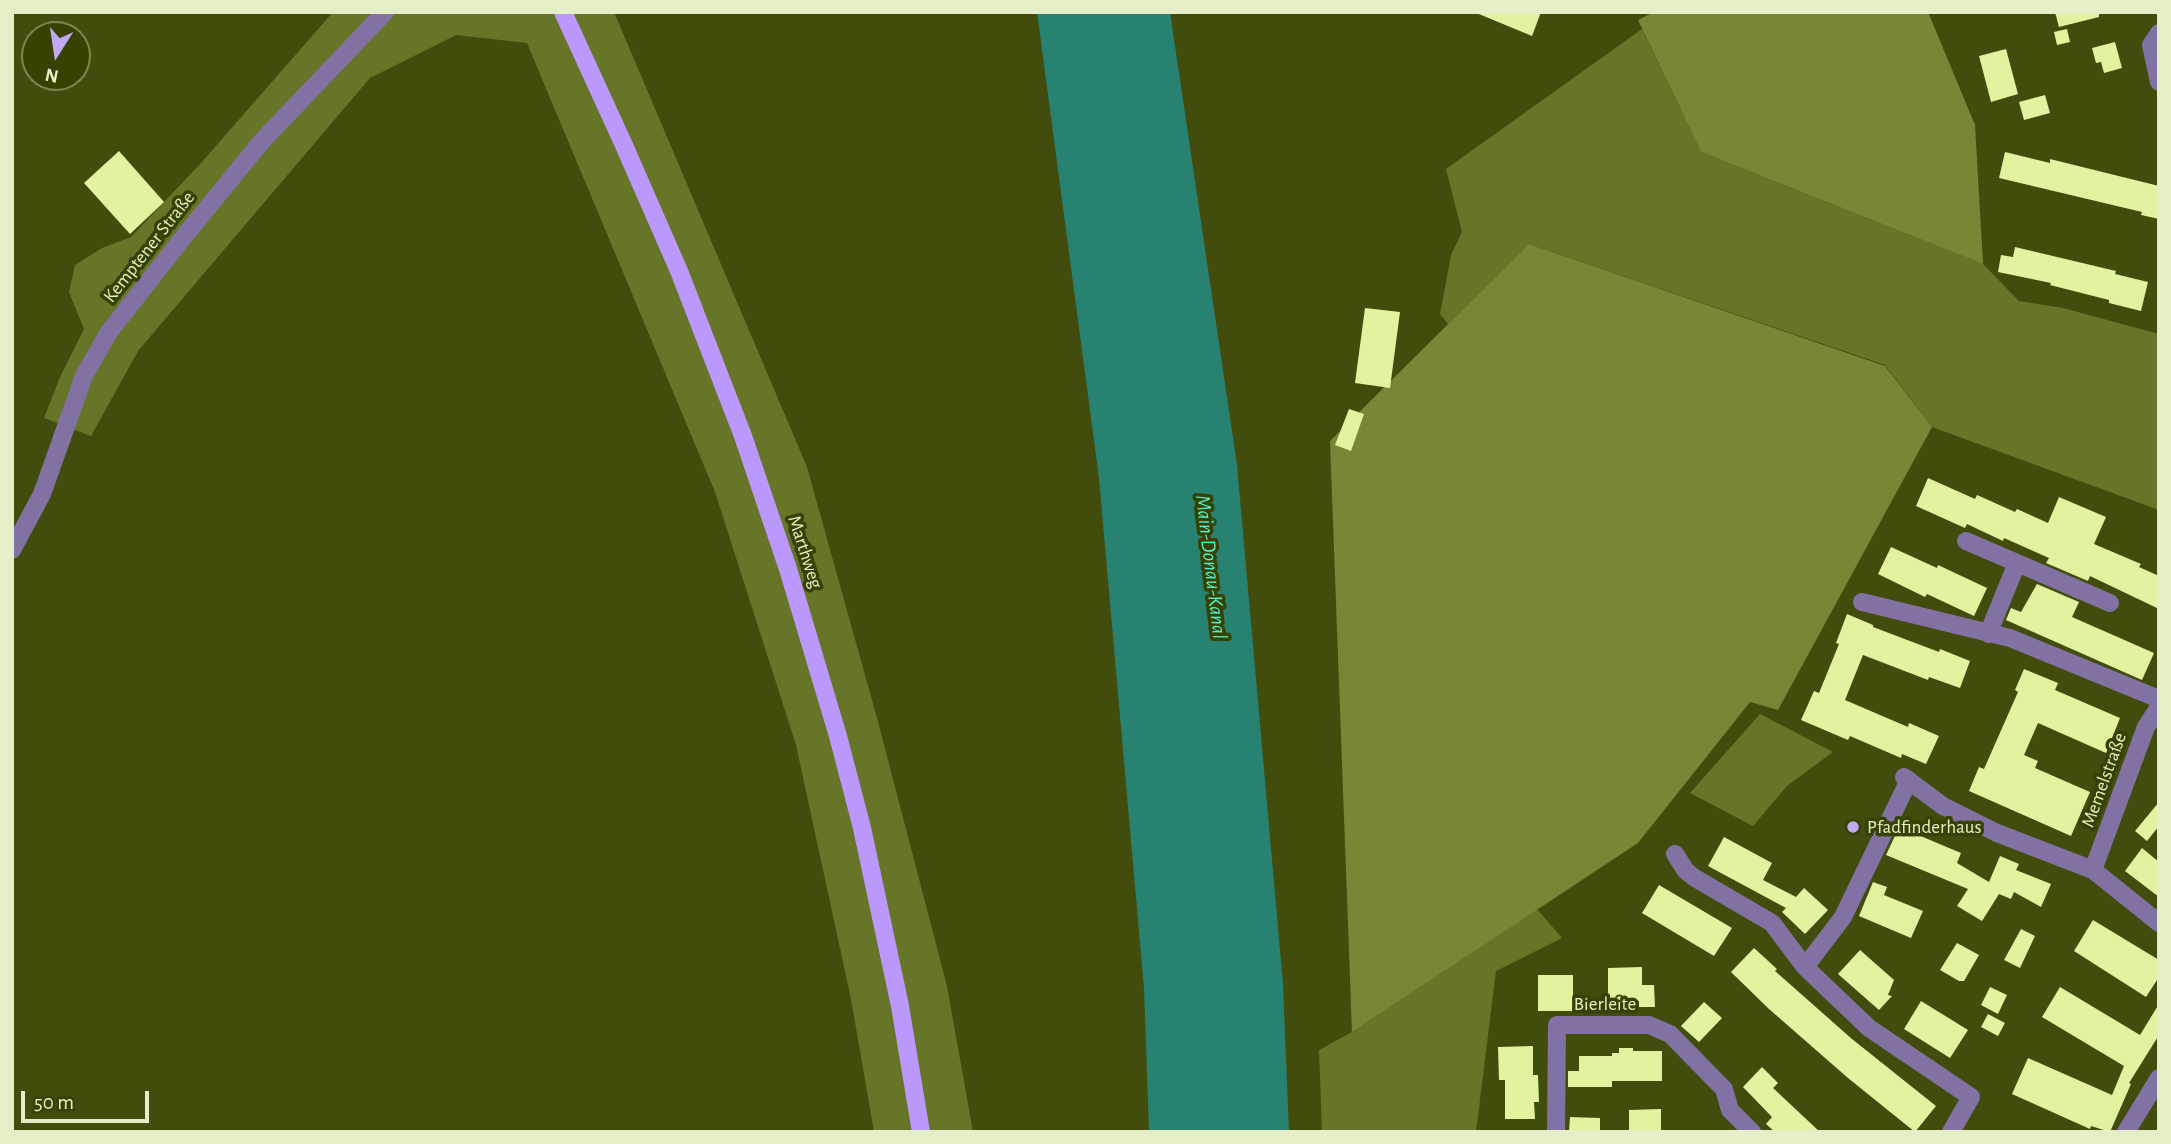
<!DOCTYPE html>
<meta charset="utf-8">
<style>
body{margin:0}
#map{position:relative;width:2171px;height:1144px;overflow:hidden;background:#424c0c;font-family:"Alegreya Sans",sans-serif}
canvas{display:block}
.frame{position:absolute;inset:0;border:14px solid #e5efc7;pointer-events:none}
.north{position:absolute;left:21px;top:21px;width:70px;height:70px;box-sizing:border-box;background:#384200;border:2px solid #7d8750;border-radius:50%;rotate:192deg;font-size:19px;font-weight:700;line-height:28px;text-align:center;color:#e5efc7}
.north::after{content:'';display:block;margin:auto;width:24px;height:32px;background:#c0a8f3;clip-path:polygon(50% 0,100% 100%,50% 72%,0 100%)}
.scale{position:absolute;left:21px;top:1091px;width:128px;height:32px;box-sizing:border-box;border:4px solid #e5efc7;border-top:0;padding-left:9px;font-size:21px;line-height:24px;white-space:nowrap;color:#e5efc7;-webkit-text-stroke:5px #384200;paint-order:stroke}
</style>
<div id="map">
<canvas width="2171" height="1144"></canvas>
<div class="frame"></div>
<div class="north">N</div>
<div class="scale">50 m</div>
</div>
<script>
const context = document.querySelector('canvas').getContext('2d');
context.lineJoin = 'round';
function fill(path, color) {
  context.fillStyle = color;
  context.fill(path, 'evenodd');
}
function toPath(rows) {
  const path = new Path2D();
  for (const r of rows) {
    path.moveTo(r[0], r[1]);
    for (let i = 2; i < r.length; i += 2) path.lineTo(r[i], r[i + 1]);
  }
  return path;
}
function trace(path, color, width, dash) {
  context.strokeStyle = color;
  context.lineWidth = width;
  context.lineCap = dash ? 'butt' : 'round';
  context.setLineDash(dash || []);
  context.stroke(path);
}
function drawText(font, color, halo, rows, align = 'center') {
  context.font = font + ' "Alegreya Sans",sans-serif';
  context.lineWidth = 7;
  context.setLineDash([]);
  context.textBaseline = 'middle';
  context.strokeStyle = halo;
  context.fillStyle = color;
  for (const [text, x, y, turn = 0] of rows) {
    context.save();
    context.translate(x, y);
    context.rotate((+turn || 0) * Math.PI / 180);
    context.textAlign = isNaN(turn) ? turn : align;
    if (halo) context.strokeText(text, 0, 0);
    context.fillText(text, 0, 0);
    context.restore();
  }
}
fill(toPath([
 [333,12,614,12,807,467,877,718,947,986,973,1132,874,1132,851,999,796,745,715,492,527,43,456,35,370,78,138,351,91,436,44,418,60,377,84,329,69,292,75,265,102,248,131,237,201,163],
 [1642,29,1701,152,1983,264,2019,301,2063,308,2159,334,2159,510,1932,427,1885,365,1529,244,1448,324,1440,314,1451,255,1462,232,1446,169],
 [1760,714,1833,752,1787,786,1753,826,1690,793],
 [1537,909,1562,938,1496,971,1476,1132,1322,1132,1319,1050,1352,1032]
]), '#677529');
fill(toPath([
 [1654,12,1928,12,1975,125,1983,264,1701,152,1638,20],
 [1529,244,1885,366,1932,427,1778,710,1750,702,1638,843,1352,1032,1330,441]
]), '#788735');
fill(toPath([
 [1037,12,1170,12,1237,465,1283,984,1289,1132,1149,1132,1144,988,1099,478]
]), '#288272');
fill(toPath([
 [1474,12,1541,12,1532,36],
 [2055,12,2099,12,2099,17,2059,27],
 [2067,29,2070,42,2057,45,2054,32],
 [2115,42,2122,68,2104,73,2101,62,2096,63,2092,48],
 [2006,49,2018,94,1991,102,1979,56],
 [2045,95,2050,113,2024,120,2019,102],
 [119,151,164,202,130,234,84,183],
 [2005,152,2050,163,2050,159,2159,186,2159,219,2141,215,2142,212,1999,178],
 [2015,247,2116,271,2115,274,2148,282,2141,311,2109,303,2109,300,2050,285,2051,283,1998,272,2001,255,2013,257],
 [1365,308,1400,312,1390,388,1355,383],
 [1349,409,1364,414,1351,451,1335,445],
 [1928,478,1975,499,1977,495,2015,512,2017,509,2048,523,2059,497,2106,517,2094,544,2141,564,2139,567,2159,576,2159,609,2090,576,2088,581,2046,563,2049,558,2004,538,2003,541,1967,524,1965,528,1916,506],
 [1891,547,1937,568,1938,565,1987,588,1974,616,1927,594,1925,597,1878,574],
 [2037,584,2079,602,2072,617,2154,653,2142,680,2006,620,2011,608,2021,612],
 [1847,614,1873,625,1873,627,1939,652,1940,649,1970,661,1960,688,1929,677,1928,680,1863,655,1845,700,1908,727,1909,723,1939,736,1926,764,1902,754,1901,758,1850,736,1848,740,1801,720,1814,691,1819,693,1839,644,1836,643],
 [2024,669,2058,683,2055,690,2120,718,2106,753,2038,723,2024,755,2038,761,2035,768,2090,792,2071,836,1969,791,1979,767,1984,769,2018,692,2015,690],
 [2159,802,2159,826,2147,841,2135,831],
 [1902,821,1914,826,1911,832,1961,853,1957,863,1989,882,2000,856,2019,864,2016,870,2051,884,2041,907,2014,892,2011,899,1999,894,1982,921,1957,906,1968,889,1886,855],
 [1724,837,1772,863,1763,880,1796,897,1804,888,1828,910,1805,934,1782,912,1786,908,1708,866],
 [2142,848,2159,862,2159,897,2125,871],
 [1873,882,1887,887,1884,895,1923,911,1911,938,1859,916],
 [1659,885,1732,928,1714,956,1642,913],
 [2093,920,2159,960,2159,977,2146,997,2074,951],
 [2021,929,2035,936,2020,968,2004,960],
 [1957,943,1979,955,1964,981,1959,981,1940,970],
 [1754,948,1777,969,1775,971,1852,1039,1936,1106,1915,1132,1848,1078,1769,1009,1731,972],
 [1860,950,1894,980,1888,995,1892,996,1879,1010,1838,974],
 [1642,967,1642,985,1654,985,1655,1007,1639,1007,1639,1001,1608,1002,1608,968],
 [1538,975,1573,975,1573,1011,1538,1011],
 [1990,987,2007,995,1998,1014,1981,1005],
 [2060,987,2140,1035,2159,1004,2159,1035,2129,1083,2131,1084,2110,1132,2091,1126,2090,1129,2012,1094,2028,1058,2112,1095,2124,1066,2042,1017],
 [1921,1001,1968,1030,1950,1058,1904,1029],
 [1704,1002,1722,1018,1699,1042,1681,1026],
 [1988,1014,2005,1023,1998,1036,1981,1027],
 [1533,1046,1533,1075,1538,1075,1539,1102,1534,1102,1535,1119,1505,1119,1505,1080,1499,1080,1498,1047],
 [1619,1048,1633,1048,1633,1051,1662,1051,1662,1081,1612,1081,1612,1087,1568,1087,1568,1071,1579,1071,1579,1056,1612,1056,1612,1053,1619,1053],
 [1762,1067,1778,1083,1773,1088,1820,1132,1775,1132,1766,1124,1772,1117,1743,1087],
 [1661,1109,1661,1132,1629,1132,1629,1110],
 [1570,1117,1600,1118,1600,1132,1569,1132]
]), '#e1f39f');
trace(toPath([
 [2159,33,2151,45,2159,82],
 [1966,541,2110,603],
 [12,550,42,494,84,376,109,332,186,234,262,141,385,12],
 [1862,602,2010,638,2159,699],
 [1988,634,2017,563],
 [1904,777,1943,806,1997,833,2093,870,2159,923],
 [1675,854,1686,871,1695,878,1772,923,1805,967,1869,1028,1971,1097,1951,1132],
 [2093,870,2146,727,2159,707],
 [1805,967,1843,917,1909,780],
 [1556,1132,1557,1025,1649,1025,1670,1034,1719,1084,1724,1089,1730,1110,1752,1132],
 [2126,1132,2159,1078]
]), '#8172a3', 18);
trace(toPath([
 [563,12,623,143,679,271,743,436,788,569,838,736,862,828,900,1006,921,1132]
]), '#bb99fc', 18);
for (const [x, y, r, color] of [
 [1853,827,7,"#c0a8f3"]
]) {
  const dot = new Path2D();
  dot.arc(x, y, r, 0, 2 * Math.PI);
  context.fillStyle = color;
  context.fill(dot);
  trace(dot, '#384200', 2.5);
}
drawText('19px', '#e5efc7', '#384200', [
 ["Kemptener Straße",149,247,-52],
 ["Marthweg",805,552,72],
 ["Memelstraße",2104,780,-70],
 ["Bierleite",1605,1004]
]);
drawText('19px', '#e5efc7', '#384200', [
 ["Pfadfinderhaus",1867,827]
], 'left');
drawText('italic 21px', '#50f2d5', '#384200', [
 ["Main-Donau-Kanal",1211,567,83]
]);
</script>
